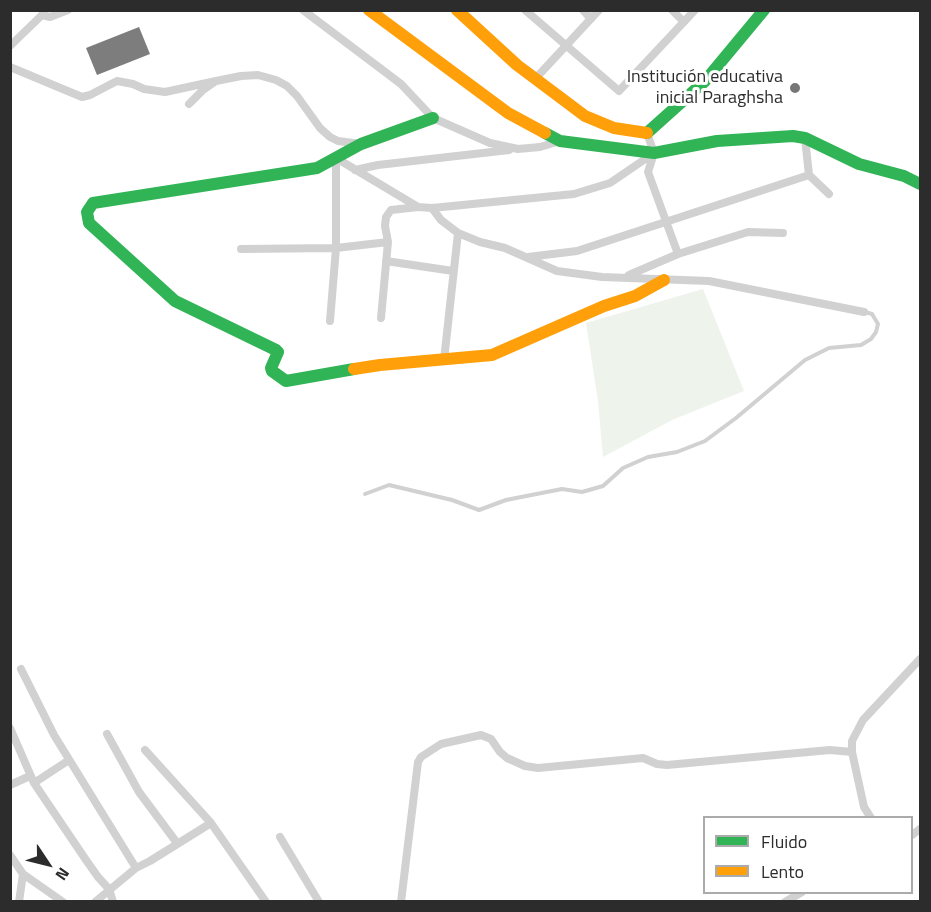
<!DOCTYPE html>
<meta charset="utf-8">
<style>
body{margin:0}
#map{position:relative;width:931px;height:912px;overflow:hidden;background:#fff;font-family:"Titillium Web",sans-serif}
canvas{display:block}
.frame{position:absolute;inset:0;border:12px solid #2c2c2c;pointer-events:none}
.legend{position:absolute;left:703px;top:816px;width:210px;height:78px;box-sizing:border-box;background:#fff;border:2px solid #ababab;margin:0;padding:8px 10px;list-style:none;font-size:18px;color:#2c2c2c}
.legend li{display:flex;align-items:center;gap:12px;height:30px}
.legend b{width:30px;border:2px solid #ababab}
.north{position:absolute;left:18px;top:834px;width:60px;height:60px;-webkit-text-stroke:4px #fff;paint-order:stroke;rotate:125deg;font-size:16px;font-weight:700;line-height:24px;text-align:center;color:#2c2c2c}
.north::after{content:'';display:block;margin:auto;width:21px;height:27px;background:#2c2c2c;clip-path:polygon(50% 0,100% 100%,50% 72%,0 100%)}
</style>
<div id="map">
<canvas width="931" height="912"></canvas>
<div class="frame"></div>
<ul class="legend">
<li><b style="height:8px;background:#30b455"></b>Fluido</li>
<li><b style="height:8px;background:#ff9f0a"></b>Lento</li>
</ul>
<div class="north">N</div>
</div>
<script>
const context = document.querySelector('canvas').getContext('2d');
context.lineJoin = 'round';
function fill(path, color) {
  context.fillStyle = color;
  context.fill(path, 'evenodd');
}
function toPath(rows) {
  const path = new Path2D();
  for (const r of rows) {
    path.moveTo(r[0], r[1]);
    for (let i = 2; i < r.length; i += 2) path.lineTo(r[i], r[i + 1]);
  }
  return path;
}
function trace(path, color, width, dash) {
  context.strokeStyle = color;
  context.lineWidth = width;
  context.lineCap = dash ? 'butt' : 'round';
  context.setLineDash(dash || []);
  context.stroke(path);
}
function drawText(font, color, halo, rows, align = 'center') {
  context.font = font + ' "Titillium Web",sans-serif';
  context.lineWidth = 6;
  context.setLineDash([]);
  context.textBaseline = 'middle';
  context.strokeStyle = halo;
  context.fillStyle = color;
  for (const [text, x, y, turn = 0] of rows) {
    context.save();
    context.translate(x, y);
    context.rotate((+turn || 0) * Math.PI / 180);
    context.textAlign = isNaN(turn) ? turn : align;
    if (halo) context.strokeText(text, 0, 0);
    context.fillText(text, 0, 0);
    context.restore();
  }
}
fill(toPath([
 [703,289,744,391,672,420,603,457,598,401,586,323]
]), '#eef3eb');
fill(toPath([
 [139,27,150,54,97,75,86,48]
]), '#7d7d7d');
trace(toPath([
 [365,494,389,485,452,500,479,510,506,500,562,489,582,492,603,486,623,468,648,457,677,452,705,441,736,418,805,360,829,348,861,345,871,339,876,332,878,324,872,314,865,312]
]), '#d1d1d1', 4);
trace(toPath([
 [303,10,401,84,433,118,490,143,518,149,540,147,560,141],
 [525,10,619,91,695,10],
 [583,10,591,19],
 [672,10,684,22],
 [42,15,50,17,68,10],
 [10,46,42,15],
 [10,67,82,97,90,95,117,81,133,84,144,89,165,92,216,81],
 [536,78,599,10],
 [189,104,203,90,216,81,241,76,258,75,276,80,287,86,297,96,320,128,330,137,338,141,361,144],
 [805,138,809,175,829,194],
 [654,153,648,172,678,254,748,232,783,233],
 [336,158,418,207,432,208,574,194,610,183,654,153,647,133],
 [355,170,378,165,509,150],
 [432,208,441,220,458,233,480,242,505,248,557,271,602,277,709,281,864,312],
 [241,249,336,248,388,242],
 [528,257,577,251,809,175],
 [386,261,453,271],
 [629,275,678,254],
 [381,318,388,242,385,226,386,217,391,210,418,207],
 [330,321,336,248,336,158],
 [444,360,458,233],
 [21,669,54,735,136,868],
 [10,728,34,783,86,860,98,877,109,889,113,902],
 [107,734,139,792,177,843],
 [145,750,211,823],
 [34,783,69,760],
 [10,785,30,776],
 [871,818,864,807,852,752,852,741,863,720,920,659],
 [912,835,920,829],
 [280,837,319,902],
 [10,855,23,874,63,902],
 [19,902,23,874],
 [95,902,136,868,150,861,211,823,266,902],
 [401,902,418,762,421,757,441,744,481,735,491,739,500,752,507,758,525,766,538,768,643,758,657,764,667,765,830,750,852,752],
 [785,902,802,892]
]), '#d1d1d1', 8);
trace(toPath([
 [545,133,560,141,654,153,717,141,793,136,805,138,859,164,904,176,920,184],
 [647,133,705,81,764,10],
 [354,369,286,381,272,371,271,368,278,352,276,350,175,301,89,223,87,212,93,203,317,168,361,144,433,118]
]), '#30b455', 12);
trace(toPath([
 [369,10,508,113,545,133],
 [457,10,517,65,585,116,614,128,647,133],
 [354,369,380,365,492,355,604,306,635,296,664,280]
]), '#ff9f0a', 12);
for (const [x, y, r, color] of [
 [795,88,6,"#767676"]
]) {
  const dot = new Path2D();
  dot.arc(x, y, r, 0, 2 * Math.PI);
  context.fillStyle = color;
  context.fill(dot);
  trace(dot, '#fff', 2);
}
drawText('18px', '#2c2c2c', '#fff', [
 ["Institución educativa",783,78],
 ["inicial Paraghsha",783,99]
], 'right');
</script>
